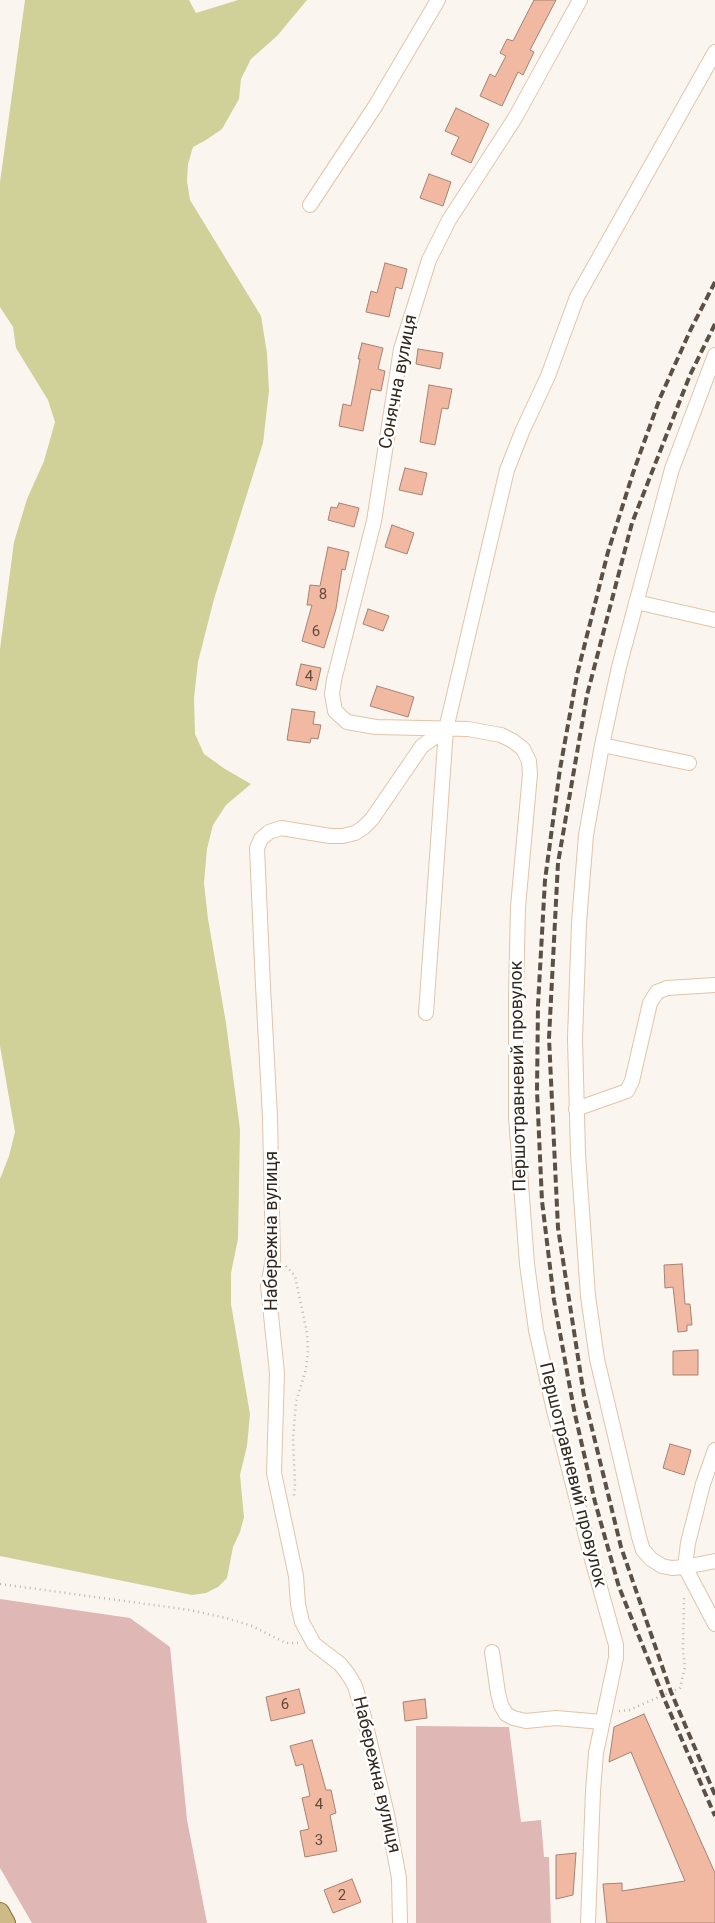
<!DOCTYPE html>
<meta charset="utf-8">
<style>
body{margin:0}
canvas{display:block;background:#fbf5ef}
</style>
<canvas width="715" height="1923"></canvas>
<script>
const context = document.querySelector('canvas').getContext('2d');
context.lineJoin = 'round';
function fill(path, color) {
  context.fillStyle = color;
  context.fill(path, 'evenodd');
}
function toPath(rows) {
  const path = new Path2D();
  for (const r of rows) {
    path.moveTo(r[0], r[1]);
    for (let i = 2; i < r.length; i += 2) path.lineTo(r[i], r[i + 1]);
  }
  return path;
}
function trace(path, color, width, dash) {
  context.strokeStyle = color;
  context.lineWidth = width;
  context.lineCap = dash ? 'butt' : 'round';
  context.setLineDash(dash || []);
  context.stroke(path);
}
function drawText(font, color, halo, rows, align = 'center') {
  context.font = font + ' Roboto,sans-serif';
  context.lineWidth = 5;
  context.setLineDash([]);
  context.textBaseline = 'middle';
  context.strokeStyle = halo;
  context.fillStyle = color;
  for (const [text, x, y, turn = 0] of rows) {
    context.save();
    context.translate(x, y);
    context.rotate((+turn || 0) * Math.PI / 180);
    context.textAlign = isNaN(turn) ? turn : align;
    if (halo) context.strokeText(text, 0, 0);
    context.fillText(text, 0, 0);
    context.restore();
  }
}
fill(toPath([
 [0,1599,130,1618,170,1647,187,1820,207,1923,32,1923,0,1868],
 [416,1726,509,1727,521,1822,541,1820,544,1857,549,1857,551,1923,416,1923]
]), '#dfb7b4');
fill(toPath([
 [25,0,189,0,196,13,238,0,307,0,277,36,251,59,241,79,239,99,222,129,206,140,193,147,188,164,187,181,190,200,261,316,267,353,269,391,263,443,214,599,198,662,194,698,195,734,204,754,225,769,251,784,226,805,213,825,207,849,204,883,208,919,226,1023,240,1129,238,1239,231,1273,231,1304,250,1414,247,1446,240,1475,244,1517,240,1532,233,1547,227,1578,218,1587,206,1593,192,1595,0,1556,0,1179,9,1156,15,1132,0,1046,0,649,14,542,27,499,44,461,55,422,48,400,16,348,13,327,0,307,0,182]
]), '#d0d199');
const building = toPath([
 [534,0,556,0,530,50,534,52,523,75,518,72,502,106,480,96,490,74,495,77,506,56,500,53,507,39,513,41,534,0],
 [456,108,489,124,471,163,451,154,459,137,445,131,456,108],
 [429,174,451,182,443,206,420,198,429,174],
 [385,263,407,269,402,289,396,287,389,317,366,312,371,291,377,293,385,263],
 [362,343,383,348,378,369,385,371,381,391,371,389,363,431,339,426,343,404,351,406,360,359,358,359,362,343],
 [418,349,443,353,440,369,416,364,418,349],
 [429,385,452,389,448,409,442,408,435,445,420,442,429,385],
 [405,468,427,473,422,495,399,490,405,468],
 [339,503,359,508,354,527,328,520,331,507,337,508,339,503],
 [392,525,414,533,407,554,385,547,392,525],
 [328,547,349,552,345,570,342,569,336,609,324,648,302,641,312,605,307,605,310,585,320,586,328,547],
 [368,609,389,616,383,631,363,624,368,609],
 [301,664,321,668,316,690,296,685,301,664],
 [377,686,414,697,408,717,370,706,377,686],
 [292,709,315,712,313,724,321,725,318,739,311,738,310,743,287,740,292,709],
 [682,1264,685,1304,690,1304,692,1325,687,1325,687,1331,678,1332,673,1287,665,1288,664,1265,682,1264],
 [698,1350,698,1375,673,1375,673,1351,698,1350],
 [670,1444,691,1450,684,1475,663,1468,670,1444],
 [299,1689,305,1713,271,1721,266,1697,299,1689],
 [425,1699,427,1718,405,1721,403,1702,425,1699],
 [644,1714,715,1873,715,1923,607,1923,603,1884,622,1883,622,1891,685,1881,631,1752,609,1762,614,1727,644,1714],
 [312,1740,326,1790,331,1790,336,1813,330,1815,337,1851,305,1857,300,1831,309,1829,302,1798,310,1796,303,1764,296,1766,290,1746,312,1740],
 [576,1853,573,1895,556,1899,556,1855,576,1853],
 [352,1879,361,1902,333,1913,324,1890,352,1879]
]);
fill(building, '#f1b9a1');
trace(building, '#a68273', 1);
const minor = toPath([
 [580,0,515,118,449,220,429,260,401,349,374,521,334,680,332,694,335,711,347,722,376,727,468,729,501,735,513,741,523,749,529,761,530,774,518,907,516,994,516,1117,527,1264,536,1330,553,1406,590,1552,616,1645,616,1658,596,1753,593,1791,588,1923],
 [310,205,376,105,438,0],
 [715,355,672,469,619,667,602,745,586,835,579,923,575,1038,578,1154,588,1296,597,1359,639,1537,643,1550,651,1559,662,1566,672,1568,685,1567,715,1561],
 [636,602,715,620],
 [602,745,689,763],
 [426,1013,446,729,507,470,522,432,548,376,577,297,715,52],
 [576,1109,627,1091,632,1081,650,1003,657,992,667,988,715,985],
 [715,1450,703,1484,688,1543,685,1567,715,1624],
 [492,1652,498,1693,501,1705,506,1714,513,1718,526,1721,556,1718,602,1722],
 [400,1923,399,1878,387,1814,363,1713,355,1686,348,1674,340,1664,314,1644,302,1622,298,1604,296,1576,274,1473,277,1373,268,1286,273,1259,270,1117,263,986,257,848,261,839,269,832,281,828,330,836,343,836,355,833,363,828,372,819,422,746,446,729]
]);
const major = toPath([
 [0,1912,6,1923]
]);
trace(minor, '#e1c4a9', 16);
trace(major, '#82692e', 20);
trace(toPath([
 [286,1266,295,1276,307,1333,308,1351,306,1369,296,1402,293,1438,295,1485,294,1496],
 [0,1584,190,1610,226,1618,252,1626,286,1643,298,1643],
 [619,1711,629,1710,680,1688,685,1667,683,1651,684,1597]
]), '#bcb5ad', 2.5, [1, 4]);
trace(minor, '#fff', 14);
trace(major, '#ceba87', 18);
trace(toPath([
 [715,282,690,331,660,398,633,473,608,552,577,675,560,769,545,880,538,1005,537,1091,542,1201,554,1300,574,1410,595,1502,619,1587,663,1696,715,1816],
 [715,324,690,375,632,523,587,695,558,863,549,1038,558,1228,584,1396,621,1547,671,1692,715,1795]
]), '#5a5046', 4, [8, 4]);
drawText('15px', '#624c3e', null, [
 ["8",323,595],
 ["6",316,632],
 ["4",309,677],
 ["6",285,1705],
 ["4",319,1805],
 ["3",319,1841],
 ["2",342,1896]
]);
drawText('18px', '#33281d', '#fff', [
 ["Сонячна вулиця",399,382,-79],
 ["Першотравневий провулок",519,1076,-91],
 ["Набережна вулиця",272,1231,-90],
 ["Першотравневий провулок",572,1475,76],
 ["Набережна вулиця",376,1775,77]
]);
</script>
